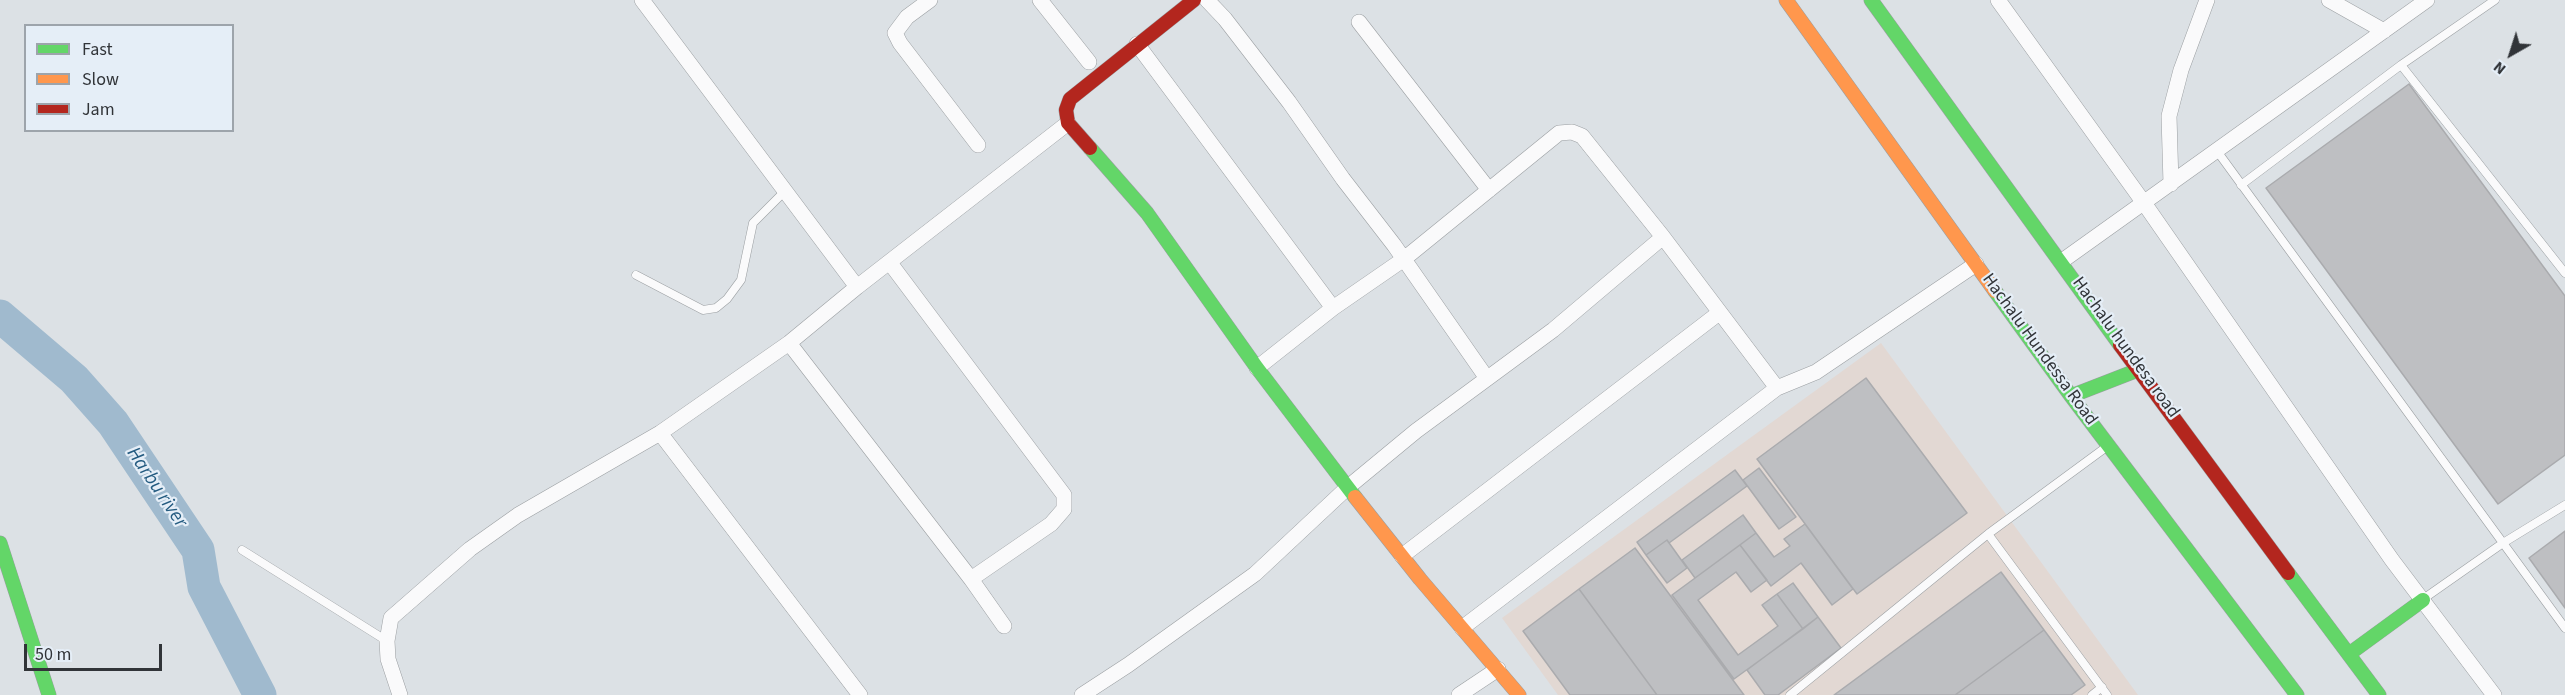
<!DOCTYPE html>
<style>
body{margin:0}
#map{position:relative;width:2565px;height:695px;overflow:hidden;background:#dce1e5;font-family:"Source Sans 3",sans-serif}
canvas{display:block}
.legend{position:absolute;left:24px;top:24px;width:210px;height:108px;box-sizing:border-box;background:#e5eef7;border:2px solid #9da4ab;margin:0;padding:8px 10px;list-style:none;font-size:18px;color:#313438}
.legend li{display:flex;align-items:center;gap:12px;height:30px}
.legend b{width:30px;border:2px solid #9da4ab}
.north{position:absolute;left:2481px;top:24px;width:60px;height:60px;-webkit-text-stroke:4px #e5eef7;paint-order:stroke;rotate:219deg;font-size:16px;font-weight:700;line-height:24px;text-align:center;color:#313438}
.north::after{content:'';display:block;margin:auto;width:21px;height:27px;background:#313438;clip-path:polygon(50% 0,100% 100%,50% 72%,0 100%)}
.scale{position:absolute;left:24px;top:644px;width:138px;height:27px;box-sizing:border-box;border:3px solid #313438;border-top:0;padding-left:8px;font-size:18px;line-height:21px;white-space:nowrap;color:#313438;-webkit-text-stroke:4px #e5eef7;paint-order:stroke}
</style>
<div id="map">
<canvas width="2565" height="695"></canvas>
<ul class="legend">
<li><b style="height:8px;background:#63d668"></b>Fast</li>
<li><b style="height:8px;background:#ff974d"></b>Slow</li>
<li><b style="height:8px;background:#b3261e"></b>Jam</li>
</ul>
<div class="north">N</div>
<div class="scale">50 m</div>
</div>
<script>
const context = document.querySelector('canvas').getContext('2d');
context.lineJoin = 'round';
function fill(path, color) {
  context.fillStyle = color;
  context.fill(path, 'evenodd');
}
function toPath(rows) {
  const path = new Path2D();
  for (const r of rows) {
    path.moveTo(r[0], r[1]);
    for (let i = 2; i < r.length; i += 2) path.lineTo(r[i], r[i + 1]);
  }
  return path;
}
function trace(path, color, width, dash) {
  context.strokeStyle = color;
  context.lineWidth = width;
  context.lineCap = dash ? 'butt' : 'round';
  context.setLineDash(dash || []);
  context.stroke(path);
}
function drawText(font, color, halo, rows, align = 'center') {
  context.font = font + ' "Source Sans 3",sans-serif';
  context.lineWidth = 4.5;
  context.setLineDash([]);
  context.textBaseline = 'middle';
  context.strokeStyle = halo;
  context.fillStyle = color;
  for (const [text, x, y, turn = 0] of rows) {
    context.save();
    context.translate(x, y);
    context.rotate((+turn || 0) * Math.PI / 180);
    context.textAlign = isNaN(turn) ? turn : align;
    if (halo) context.strokeText(text, 0, 0);
    context.fillText(text, 0, 0);
    context.restore();
  }
}
fill(toPath([
 [1881,343,2138,695,1558,695,1502,618]
]), '#e2d8d3');
trace(toPath([
 [0,316,74,379,113,423,198,550,204,587,260,695]
]), '#a0bace', 33);
const building = toPath([
 [2409,84,2565,296,2565,455,2498,504,2266,188,2409,84],
 [1866,378,1967,513,1857,594,1757,459,1866,378],
 [1759,468,1796,517,1779,529,1743,480,1759,468],
 [1735,470,1747,486,1669,543,1667,540,1646,555,1637,542,1735,470],
 [1743,515,1756,533,1695,578,1682,560,1743,515],
 [1805,524,1853,589,1832,605,1801,563,1771,586,1740,545,1756,533,1774,557,1790,546,1784,539,1805,524],
 [2565,531,2565,608,2529,558,2565,531],
 [1667,540,1687,568,1667,583,1646,555,1667,540],
 [1740,545,1767,580,1751,592,1736,572,1698,600,1738,655,1778,626,1762,605,1777,594,1803,629,1734,679,1672,595,1740,545],
 [1635,548,1744,695,1657,695,1579,589,1635,548],
 [2001,572,2044,630,1955,695,1834,695,2001,572],
 [1793,583,1818,617,1803,629,1777,594,1793,583],
 [1579,589,1657,695,1570,695,1523,631,1579,589],
 [1818,617,1841,648,1778,695,1765,695,1747,670,1818,617],
 [2044,630,2085,685,2071,695,1955,695,2044,630]
]);
fill(building, '#bebfc2');
trace(building, '#aaabae', 1.5);
const lane = toPath([
 [2401,65,2565,273],
 [2217,151,2565,628],
 [2241,185,2401,65,2495,0],
 [636,275,703,310,716,308,727,299,741,280,753,223,785,191],
 [1988,534,2105,448],
 [242,550,387,641],
 [2426,597,2503,543,2565,505],
 [1790,695,1988,534,2107,695],
 [2092,695,2102,687]
]);
const street = toPath([
 [642,0,857,287,1068,123],
 [930,0,907,17,895,33,900,43,978,145],
 [1040,0,1089,62],
 [1207,0,1225,19,1289,102,1343,179,1394,245,1486,377],
 [1998,0,2144,203,2392,560,2494,695],
 [2329,0,2384,31],
 [1359,22,1489,190],
 [1137,44,1333,308],
 [2171,184,2169,116,2181,70,2207,0],
 [2062,261,2427,0],
 [789,343,971,579,1051,524,1064,509,1064,495,890,263],
 [1257,368,1333,308,1404,259,1559,133,1572,132,1582,136,1663,237,1777,388],
 [660,433,860,695],
 [1402,556,1719,313],
 [971,579,1004,626],
 [1462,628,1777,388,1816,372,1976,264],
 [400,695,388,659,387,641,391,618,470,549,518,515,660,433,789,343,857,287],
 [1082,695,1128,665,1255,574,1347,488,1416,431,1553,330,1663,237],
 [1459,695,1498,669]
]);
const fast = toPath([
 [1871,0,2120,345],
 [1090,148,1147,213,1257,368,1355,497],
 [1995,291,2071,396,2297,695],
 [2071,396,2138,370],
 [0,543,49,695],
 [2288,573,2379,695],
 [2349,654,2423,600]
]);
const slow = toPath([
 [1786,0,1995,291],
 [1355,497,1420,579,1519,695]
]);
const jam = toPath([
 [1090,148,1068,123,1066,110,1070,99,1194,0],
 [2120,345,2288,573]
]);
trace(lane, '#9b9fa2', 9);
trace(street, '#9b9fa2', 16);
trace(fast, '#9b9fa2', 15);
trace(slow, '#9b9fa2', 15);
trace(jam, '#9b9fa2', 15);
trace(lane, '#fafafb', 8);
trace(street, '#fafafb', 15);
trace(fast, '#63d668', 14);
trace(slow, '#ff974d', 14);
trace(jam, '#b3261e', 14);
drawText('18px', '#313438', '#e5eef7', [
 ["Hachalu hundesa road",2125,348,54],
 ["Hachalu Hundessa Road",2039,350,54]
]);
drawText('italic 20px', '#245b80', '#e5eef7', [
 ["Harbu river",156,488,56]
]);
</script>
